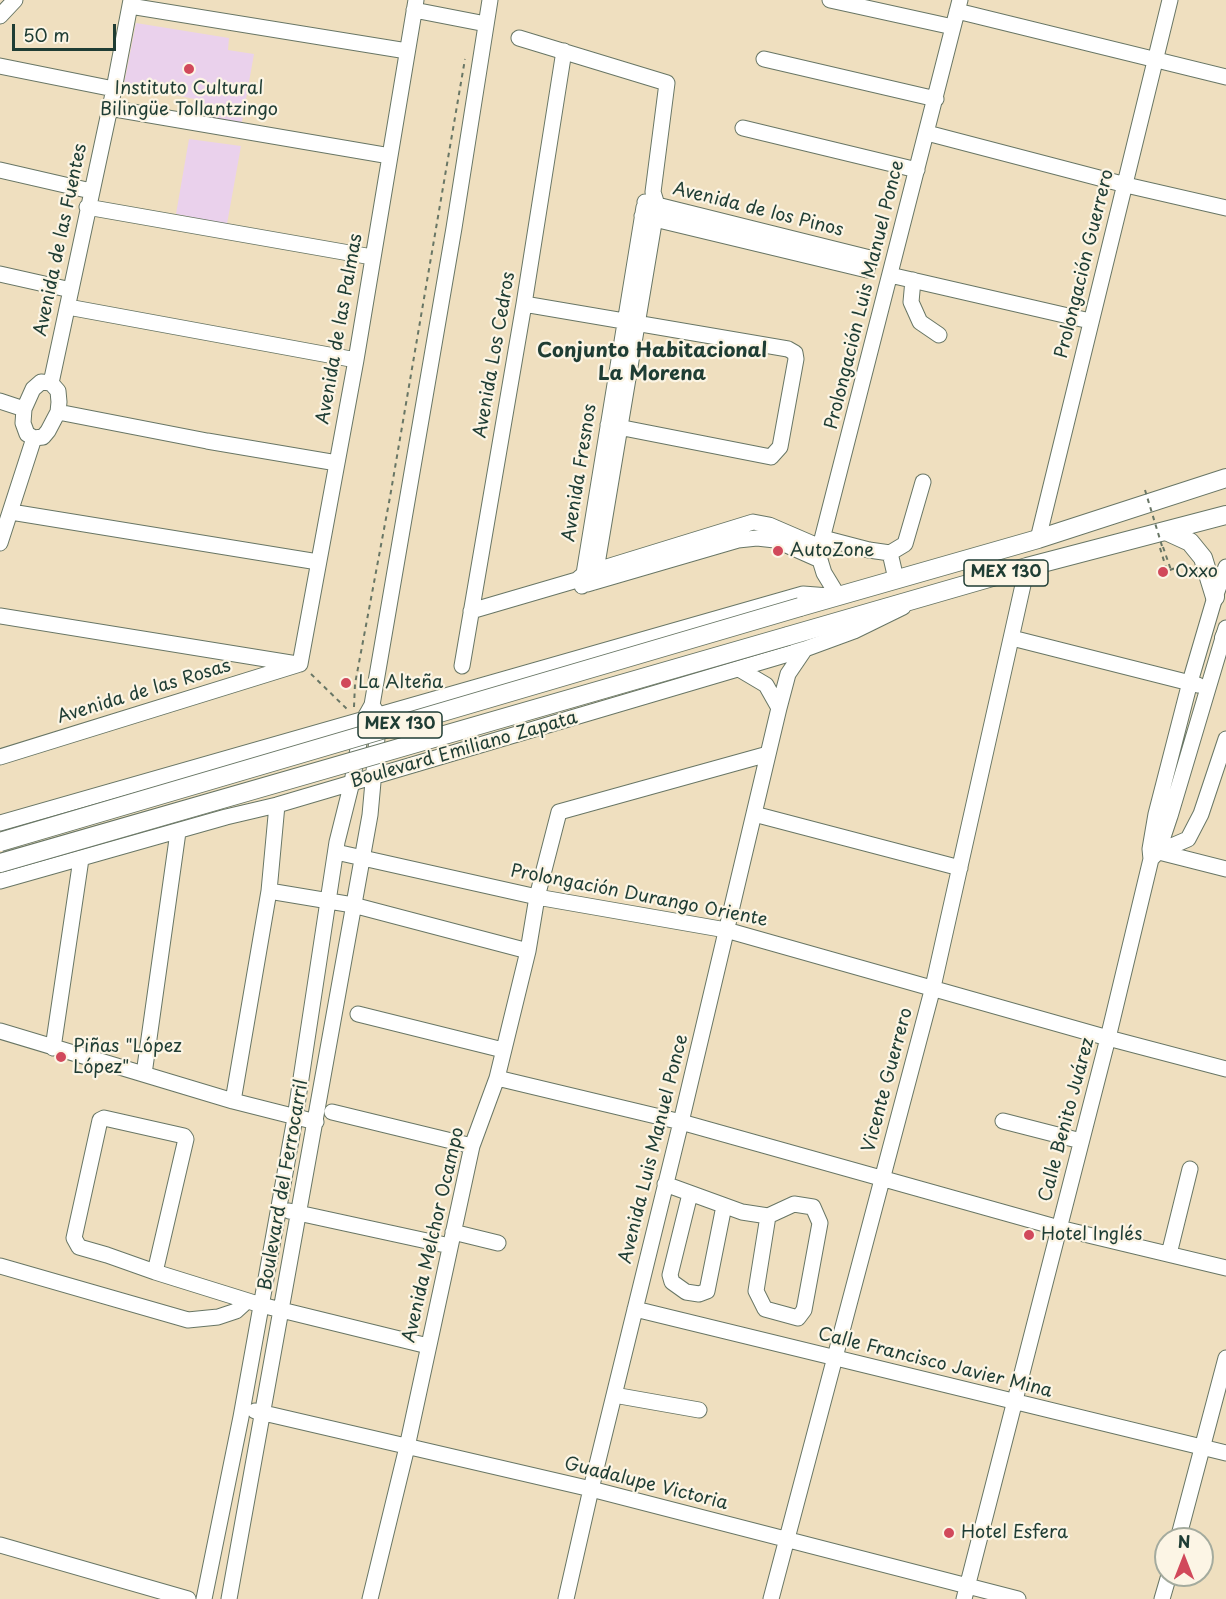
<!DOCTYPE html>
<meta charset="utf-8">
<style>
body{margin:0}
#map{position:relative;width:1226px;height:1599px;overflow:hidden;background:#efdfbf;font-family:"Playpen Sans",sans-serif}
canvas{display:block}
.north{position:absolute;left:1154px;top:1527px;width:60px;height:60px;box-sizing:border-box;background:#fcf5e5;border:2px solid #a4ab9e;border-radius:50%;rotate:0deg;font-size:16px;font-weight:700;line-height:24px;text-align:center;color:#1f3d34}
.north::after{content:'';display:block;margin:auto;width:21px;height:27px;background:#d1495b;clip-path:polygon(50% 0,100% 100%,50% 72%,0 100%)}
.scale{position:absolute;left:12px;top:24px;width:104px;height:27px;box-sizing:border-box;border:3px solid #1f3d34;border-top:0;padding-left:8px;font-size:18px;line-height:21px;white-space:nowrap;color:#1f3d34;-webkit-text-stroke:4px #fcf5e5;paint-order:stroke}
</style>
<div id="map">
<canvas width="1226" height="1599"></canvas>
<div class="north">N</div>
<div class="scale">50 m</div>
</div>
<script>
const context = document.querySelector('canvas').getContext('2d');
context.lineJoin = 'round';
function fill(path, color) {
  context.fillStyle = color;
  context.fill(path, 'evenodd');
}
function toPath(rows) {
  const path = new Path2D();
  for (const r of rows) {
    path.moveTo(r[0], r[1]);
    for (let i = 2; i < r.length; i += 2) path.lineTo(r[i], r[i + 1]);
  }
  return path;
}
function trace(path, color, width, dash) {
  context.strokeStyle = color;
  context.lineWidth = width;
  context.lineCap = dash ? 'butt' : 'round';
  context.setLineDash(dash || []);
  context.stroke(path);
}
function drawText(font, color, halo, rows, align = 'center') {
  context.font = font + ' "Playpen Sans",sans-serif';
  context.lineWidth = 4.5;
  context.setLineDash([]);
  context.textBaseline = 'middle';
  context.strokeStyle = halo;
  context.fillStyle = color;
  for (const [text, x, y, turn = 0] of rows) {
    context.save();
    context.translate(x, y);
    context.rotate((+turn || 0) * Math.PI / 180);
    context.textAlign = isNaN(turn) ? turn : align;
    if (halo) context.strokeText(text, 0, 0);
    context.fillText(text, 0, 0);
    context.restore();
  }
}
fill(toPath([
 [136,23,229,38,228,50,254,54,241,127,196,119,199,100,124,84],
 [189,139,241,146,227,224,176,214]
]), '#ead1ec');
const minor = toPath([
 [830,0,953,27],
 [130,6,407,51],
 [414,10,486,24],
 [957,11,1226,77],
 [0,16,15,0],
 [519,38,667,83,653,192,657,205,594,582],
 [764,59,936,99],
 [0,66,114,89],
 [109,108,390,156],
 [743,128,917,170],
 [927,133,1126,185,1226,208],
 [0,170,91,191],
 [87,207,372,257],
 [642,216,867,270,870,258,645,202],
 [0,274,71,290],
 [890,275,1090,321],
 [913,280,911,302,920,322,939,335],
 [524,304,788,349,795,353,796,359,780,447,771,457,608,425],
 [68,307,356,360],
 [41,382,51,383,58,391,59,402,58,412,48,431,43,437,34,438,27,434,23,423,24,409,33,389,41,382],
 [51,383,114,89,131,0],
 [0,401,24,409],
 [58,412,207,441,337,463],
 [11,512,318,562],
 [823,538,869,550,890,553,905,544,923,482],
 [1038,539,1170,0],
 [0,543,34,438],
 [890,553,896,579],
 [587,584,738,540,757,538,775,540,820,560],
 [582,586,644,207],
 [838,596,824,573,820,560,820,547,960,0],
 [471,611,577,580,584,574,753,522,769,525,820,547],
 [0,616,297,664],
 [1012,638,1198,685],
 [300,664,356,360,416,0],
 [462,666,524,304,564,51],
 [739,669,766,685,779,708],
 [0,757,300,664],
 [754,814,960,868],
 [0,823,803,594,829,596],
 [1155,851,1226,869],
 [336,852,537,897,726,930,1108,1038,1226,1069],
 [1158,852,1188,839,1201,814,1226,739],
 [1152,858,1158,852,1170,816,1226,628],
 [0,881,226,817,277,805,805,649,854,631,903,607],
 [269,891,353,905,528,951],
 [358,1014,503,1050],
 [0,1031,233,1101,316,1122],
 [53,1048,81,859],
 [144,1074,178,832],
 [497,1078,681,1122,1059,1228,1226,1268],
 [233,1101,269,891,277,805],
 [332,1112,472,1146],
 [1003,1121,1081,1141],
 [665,1184,742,1212,768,1216,794,1204,813,1207,820,1223,804,1310,798,1318,765,1309,756,1291,768,1216],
 [690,1194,670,1275,672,1282,686,1292,699,1294,707,1291,724,1206],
 [289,1211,450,1246],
 [453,1232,498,1243],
 [1169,1254,1190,1169],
 [0,1266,188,1320,218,1317,236,1311,247,1301],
 [155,1272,186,1139,184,1136,104,1118,100,1120,74,1238,79,1247,107,1255,155,1272,261,1305,428,1346],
 [635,1309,1226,1453],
 [614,1395,699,1410],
 [255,1411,591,1489,1018,1599],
 [1178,1539,1226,1358],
 [0,1545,188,1599],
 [204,1599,241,1417,295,1118,337,842,352,782,363,721,372,705,454,228,490,0],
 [229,1599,370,815,379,716,372,705],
 [370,1599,407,1447,472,1146,497,1078,528,951,537,897,559,812,768,754],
 [566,1599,591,1489,681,1122,779,708,788,674,805,649],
 [771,1599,933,987,1027,567],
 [964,1599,1108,1038,1151,859,1150,849,1156,814,1190,682,1215,597,1226,567],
 [1162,1599,1169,1575]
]);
const major = toPath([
 [1166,531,1190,542,1203,558,1215,597],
 [800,607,1038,539,1226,478],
 [788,636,1027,567,1226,515],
 [1224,638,1226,634]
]);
trace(minor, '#687665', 17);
trace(major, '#687665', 20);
trace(toPath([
 [1163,547,1171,570],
 [1160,548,1167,571,1187,564],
 [311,674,348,710],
 [354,707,355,684,390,497,465,59]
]), '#687665', 2, [4.5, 4.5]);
trace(minor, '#fff', 15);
trace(major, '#fff', 18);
const majorBridge = toPath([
 [0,842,800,607],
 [0,863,788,636]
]);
trace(majorBridge, '#687665', 20, []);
trace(toPath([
 [1145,490,1162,546]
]), '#687665', 2, [4.5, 4.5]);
trace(majorBridge, '#fff', 18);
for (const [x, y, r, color] of [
 [189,69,6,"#d1495b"],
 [778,551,6,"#d1495b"],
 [1163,572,6,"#d1495b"],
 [346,683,6,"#d1495b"],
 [61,1057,6,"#d1495b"],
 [1029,1235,6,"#d1495b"],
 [949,1533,6,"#d1495b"]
]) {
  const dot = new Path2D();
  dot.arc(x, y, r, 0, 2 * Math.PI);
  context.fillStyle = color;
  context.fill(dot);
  trace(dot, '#fcf5e5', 2);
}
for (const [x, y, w] of [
 [1006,573,84],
 [400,725,84]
]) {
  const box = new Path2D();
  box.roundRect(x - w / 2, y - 13, w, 26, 4.5);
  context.fillStyle = '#fcf5e5';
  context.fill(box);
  trace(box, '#1f3d34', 1.5);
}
drawText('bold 16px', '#1f3d34', null, [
 ["MEX 130",1006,573],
 ["MEX 130",400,725]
]);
drawText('18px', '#1f3d34', '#fcf5e5', [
 ["Instituto Cultural",189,89,"center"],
 ["Bilingüe Tollantzingo",189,110,"center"],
 ["AutoZone",790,551],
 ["Oxxo",1175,572],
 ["La Alteña",358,683],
 ["Piñas \"López",73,1047],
 ["López\"",73,1068],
 ["Hotel Inglés",1041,1235],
 ["Hotel Esfera",961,1533]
], 'left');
drawText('18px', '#1f3d34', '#fcf5e5', [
 ["Avenida de los Pinos",758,210,14],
 ["Avenida de las Fuentes",61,240,-78],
 ["Prolongación Guerrero",1085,264,-76],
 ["Prolongación Luis Manuel Ponce",865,295,-76],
 ["Avenida de las Palmas",340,329,-80],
 ["Avenida Los Cedros",495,355,-80],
 ["Avenida Fresnos",580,473,-81],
 ["Avenida de las Rosas",144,692,-17],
 ["Boulevard Emiliano Zapata",464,750,-16],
 ["Prolongación Durango Oriente",639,896,11],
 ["Vicente Guerrero",888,1080,-75],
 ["Calle Benito Juárez",1067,1120,-75],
 ["Avenida Luis Manuel Ponce",654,1149,-76],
 ["Boulevard del Ferrocarril",284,1185,-80],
 ["Avenida Melchor Ocampo",434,1235,-77],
 ["Calle Francisco Javier Mina",935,1363,14],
 ["Guadalupe Victoria",646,1484,14]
]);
drawText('bold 20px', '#1f3d34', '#fcf5e5', [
 ["Conjunto Habitacional",652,351],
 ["La Morena",652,374]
]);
</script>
